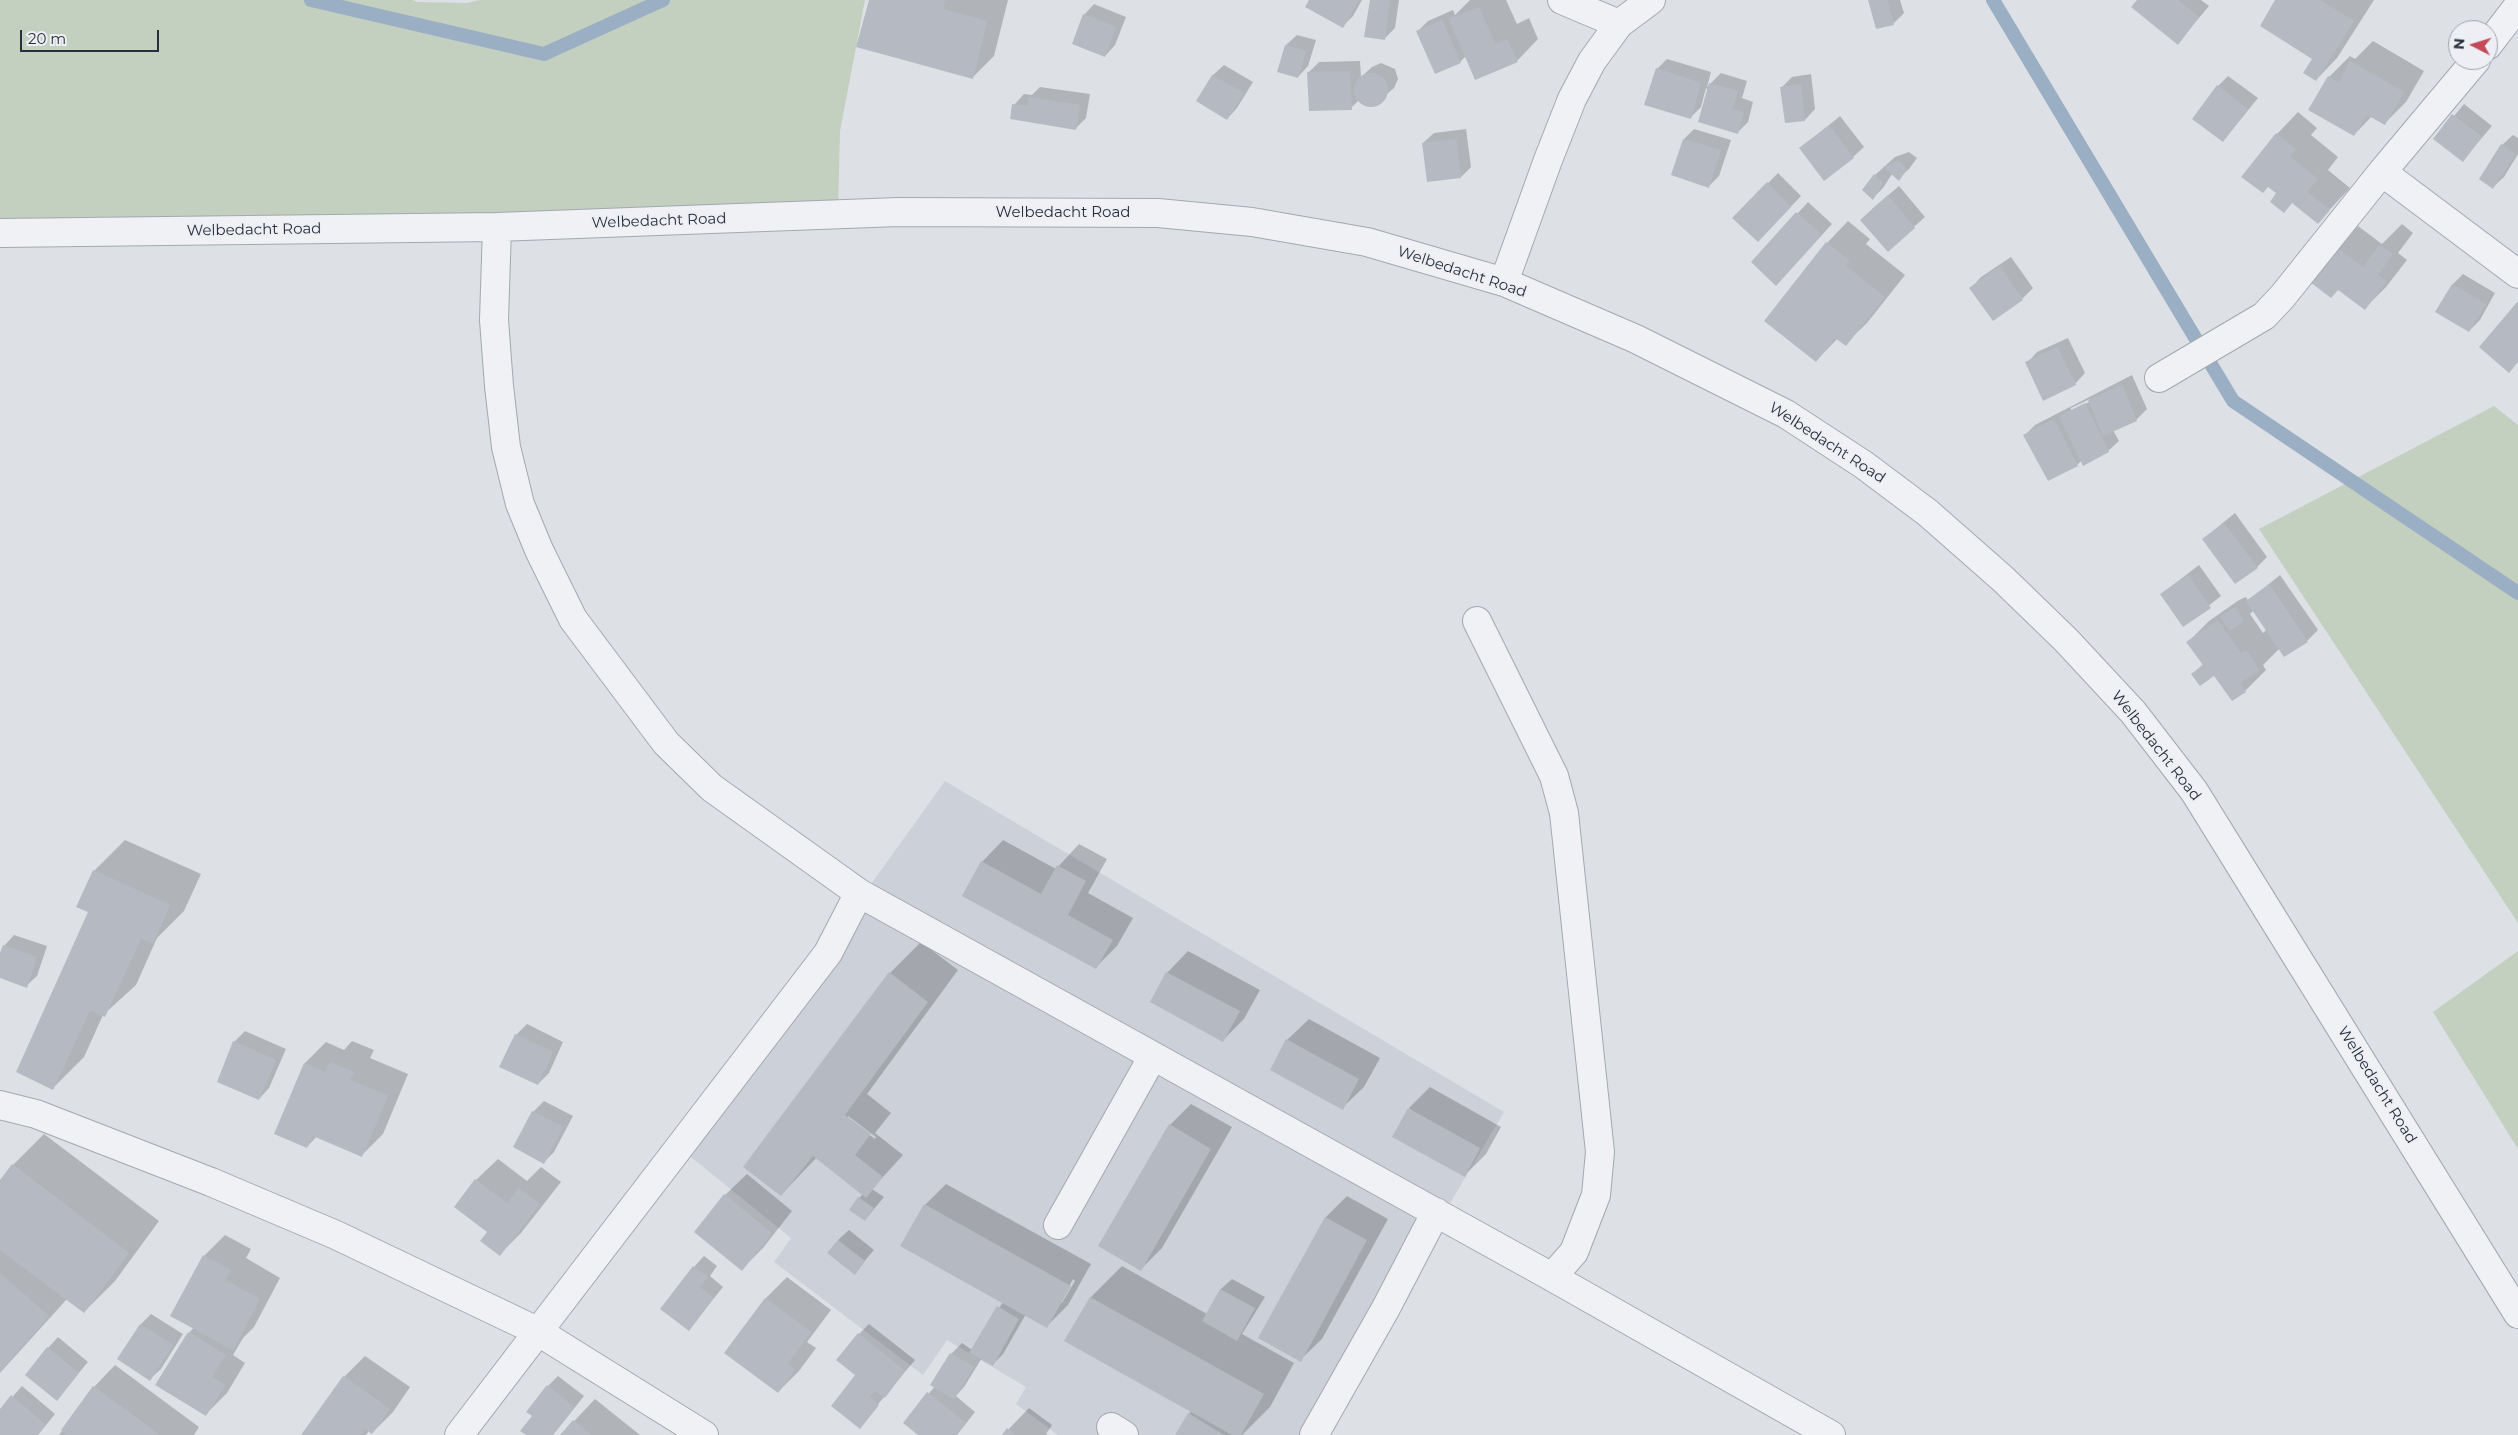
<!DOCTYPE html>
<style>
body{margin:0}
#map{position:relative;width:2518px;height:1435px;overflow:hidden;background:#dde1e6;font-family:Montserrat,sans-serif}
canvas{display:block}
.north{position:absolute;left:2448px;top:20px;width:50px;height:50px;box-sizing:border-box;background:#edeff4;border:1px solid #9ea2aa;border-radius:50%;rotate:275deg;font-size:14px;font-weight:700;line-height:20px;text-align:center;color:#282f3c}
.north::after{content:'';display:block;margin:auto;width:18px;height:22px;background:#c44a59;clip-path:polygon(50% 0,100% 100%,50% 72%,0 100%)}
.scale{position:absolute;left:20px;top:30px;width:139px;height:22px;box-sizing:border-box;border:2px solid #282f3c;border-top:0;padding-left:6px;font-size:15px;line-height:18px;white-space:nowrap;color:#282f3c;-webkit-text-stroke:4px #edeff4;paint-order:stroke}
</style>
<div id="map">
<canvas width="2518" height="1435"></canvas>
<div class="north">N</div>
<div class="scale">20 m</div>
</div>
<script>
const context = document.querySelector('canvas').getContext('2d');
context.lineJoin = 'round';
function fill(path, color) {
  context.fillStyle = color;
  context.fill(path, 'evenodd');
}
function toPath(rows) {
  const path = new Path2D();
  for (const r of rows) {
    if (r.length === 3) {
      path.moveTo(r[0] + r[2], r[1]);
      path.arc(r[0], r[1], r[2], 0, 2 * Math.PI);
      continue;
    }
    path.moveTo(r[0], r[1]);
    for (let i = 2; i < r.length; i += 2) path.lineTo(r[i], r[i + 1]);
  }
  return path;
}
function trace(path, color, width, dash) {
  context.strokeStyle = color;
  context.lineWidth = width;
  context.lineCap = dash ? 'butt' : 'round';
  context.setLineDash(dash || []);
  context.stroke(path);
}
function drawText(font, color, halo, rows, align = 'center') {
  context.font = font + ' Montserrat,sans-serif';
  context.lineWidth = 4;
  context.setLineDash([]);
  context.textBaseline = 'middle';
  context.strokeStyle = halo;
  context.fillStyle = color;
  for (const [text, x, y, turn = 0] of rows) {
    context.save();
    context.translate(x, y);
    context.rotate((+turn || 0) * Math.PI / 180);
    context.textAlign = isNaN(turn) ? turn : align;
    if (halo) context.strokeText(text, 0, 0);
    context.fillText(text, 0, 0);
    context.restore();
  }
}
fill(toPath([
 [945,781,1504,1112,1313,1435,1058,1435,1016,1404,1026,1387,947,1340,923,1375,774,1262,791,1238,681,1149]
]), '#ccd0d8');
fill(toPath([
 [0,0,413,0,417,2,467,3,480,0,865,0,840,131,838,209,0,224],
 [2494,406,2518,425,2518,923,2259,529],
 [2518,951,2518,1149,2433,1012]
]), '#c3cfbf');
fill(toPath([
 [870,0,1008,0,994,56,973,77],
 [1310,0,1362,0,1353,16,1342,27],
 [1371,0,1399,0,1395,28,1384,39],
 [1470,0,1506,0,1517,24,1529,18,1538,39,1517,61,1466,56,1460,62,1418,31,1428,21,1453,10,1455,15],
 [1869,0,1900,0,1904,13,1893,24],
 [2138,0,2201,0,2209,6,2178,43],
 [2277,0,2374,0,2337,58,2316,80,2314,58],
 [1094,4,1126,17,1115,45,1105,56,1084,15],
 [1297,35,1316,40,1308,66,1298,77,1286,45],
 [2373,41,2424,71,2406,102,2385,123,2372,116,2354,135,2329,77,2350,56,2355,59],
 [1667,59,1711,72,1707,87,1721,73,1747,81,1742,98,1753,102,1748,122,1737,133,1706,88,1701,107,1690,118,1657,69],
 [1360,61,1361,77,1372,67,1381,63,1395,69,1398,79,1394,88,1374,105,1359,100,1351,108,1308,73,1319,62],
 [1224,65,1253,82,1237,108,1227,119,1198,101,1213,75],
 [1811,74,1815,109,1805,120,1782,87,1792,77],
 [2228,76,2258,98,2223,141,2218,86],
 [1040,87,1090,94,1086,118,1076,128,1014,105,1024,94,1032,95],
 [2464,104,2492,126,2463,160,2435,139],
 [2298,112,2317,128,2311,135,2338,157,2328,170,2350,188,2318,222,2293,202,2284,212,2278,193,2277,134],
 [1840,116,1864,147,1853,157,1801,148],
 [1466,129,1471,167,1461,177,1423,143,1434,133],
 [1694,129,1731,140,1719,176,1709,186,1684,139],
 [2513,135,2518,138,2518,154,2504,177,2493,187,2502,145],
 [1909,152,1917,158,1909,169,1898,179,1892,174,1883,188,1873,198,1875,175,1895,157],
 [1778,173,1801,196,1758,241,1734,218],
 [1899,186,1925,217,1888,250,1872,209],
 [1808,202,1832,224,1786,274,1753,262],
 [1848,221,1870,239,1866,244,1905,275,1867,323,1845,344,1838,338,1816,361,1766,321,1827,243],
 [2402,224,2413,233,2398,253,2407,260,2386,287,2365,308,2337,248,2358,226,2382,244],
 [2011,257,2033,288,2022,299,1971,288,1981,277],
 [2463,274,2495,293,2480,320,2469,331,2437,311,2453,284],
 [2068,338,2085,373,2075,384,2027,363,2037,352],
 [2132,375,2147,409,2136,420,2113,430,2119,441,2108,451,2082,460,2077,465,2025,435,2035,425],
 [2090,399,2091,401,2071,411,2071,408],
 [2235,513,2267,557,2257,567,2203,539],
 [2199,565,2221,596,2183,626,2161,594],
 [2280,575,2318,630,2307,641,2285,655,2280,648,2263,665,2266,670,2245,691,2215,674,2193,674,2203,664,2188,642,2209,621,2239,600,2246,597,2248,601],
 [2254,610,2267,629,2263,633,2250,614],
 [125,840,201,874,184,911,157,938,136,985,103,1015,84,1057,53,1088,90,912,78,906,94,871],
 [1003,840,1056,869,1079,844,1107,859,1088,893,1133,918,1117,946,1096,967,982,862],
 [14,935,47,946,37,976,26,986,0,977,0,957,4,946],
 [921,942,958,970,867,1094,891,1113,875,1133,903,1155,872,1189,884,1197,865,1220,859,1198,863,1194,817,1157,781,1195,890,973],
 [848,1116,876,1137,875,1139,848,1119],
 [1188,951,1260,990,1244,1019,1223,1040,1151,1001,1167,973],
 [1309,1019,1380,1058,1364,1087,1342,1108,1287,1040],
 [527,1024,563,1042,549,1073,538,1084,516,1035],
 [245,1031,286,1049,269,1088,259,1099,234,1042],
 [352,1041,374,1050,370,1058,408,1074,383,1134,361,1156,317,1136,307,1147,305,1063,326,1042,344,1050],
 [1430,1087,1501,1127,1486,1154,1464,1176,1409,1108],
 [544,1101,573,1116,554,1152,544,1162,533,1112],
 [1191,1104,1232,1127,1162,1248,1141,1269,1170,1125],
 [44,1134,159,1221,115,1281,84,1312,67,1299,0,1373,0,1182,13,1165],
 [498,1159,527,1181,541,1167,561,1182,521,1233,500,1254,489,1232,456,1207,476,1180],
 [747,1174,792,1211,763,1248,742,1269,696,1232,725,1195],
 [946,1184,1091,1264,1068,1305,1047,1326,1026,1314,1003,1354,993,1364,982,1358,964,1387,956,1396,975,1412,957,1435,920,1435,905,1423,935,1386,932,1385,951,1354,962,1343,972,1350,1003,1302,925,1205],
 [1073,1279,1075,1281,1062,1303,1060,1303],
 [1347,1196,1388,1219,1322,1339,1300,1360,1260,1338,1326,1217],
 [849,1230,874,1250,854,1273,838,1240],
 [225,1235,251,1249,246,1258,280,1278,254,1327,243,1338,233,1355,245,1363,227,1393,206,1414,189,1333,194,1327,204,1256],
 [704,1256,717,1266,710,1276,723,1287,689,1329,694,1267],
 [1122,1266,1207,1314,1221,1289,1232,1279,1265,1297,1242,1334,1294,1363,1270,1407,1242,1435,1177,1435,1191,1411,1066,1341,1091,1297],
 [787,1277,831,1310,807,1342,816,1348,799,1371,778,1392,766,1298],
 [151,1314,183,1334,161,1369,150,1379,119,1359,141,1324],
 [869,1324,915,1360,859,1427,857,1374,859,1334],
 [58,1337,88,1362,57,1399,48,1348],
 [365,1356,410,1387,393,1412,372,1433,369,1431,366,1435,303,1435,344,1377],
 [115,1365,199,1427,194,1435,59,1435,94,1387],
 [558,1376,584,1396,553,1435,528,1435,533,1416,548,1386],
 [22,1386,55,1414,38,1435,0,1435,0,1411],
 [595,1399,640,1435,561,1435],
 [1029,1408,1052,1425,1046,1434,1048,1435,1003,1435]
]), '#0003');
trace(toPath([
 [311,0,544,54,663,0],
 [1993,0,2233,401,2518,593]
]), '#9aaec4', 14);
fill(toPath([
 [869,0,945,0,943,9,987,21,973,79,856,47],
 [1309,0,1359,0,1343,28,1305,7],
 [1370,0,1390,0,1385,40,1364,37],
 [1868,0,1887,0,1894,25,1876,29],
 [2137,0,2178,0,2199,17,2178,45,2131,7],
 [2275,0,2320,0,2354,21,2316,81,2303,73,2312,59,2260,26],
 [1479,7,1495,44,1507,39,1518,62,1475,80,1449,19],
 [1083,14,1116,27,1105,57,1072,44],
 [1442,20,1461,63,1435,74,1416,31],
 [1285,45,1306,51,1298,78,1277,72],
 [2350,61,2404,92,2385,125,2367,115,2354,136,2308,110,2328,76,2339,83],
 [1656,68,1701,83,1691,119,1644,105],
 [1350,71,1352,110,1309,111,1307,72],
 [1371,90,17],
 [1212,75,1244,93,1227,120,1196,101],
 [1709,83,1738,91,1732,109,1744,112,1738,134,1698,122],
 [1801,84,1805,121,1785,123,1780,87],
 [2217,85,2248,109,2223,142,2192,119],
 [1028,97,1080,105,1076,130,1010,119,1012,104,1028,106],
 [2452,114,2482,137,2463,162,2433,139],
 [1829,125,1854,158,1824,181,1799,148],
 [2276,133,2296,149,2290,157,2318,179,2307,192,2330,210,2318,224,2292,203,2284,213,2270,202,2276,193,2268,187,2263,193,2241,177],
 [1456,139,1461,178,1427,182,1422,143],
 [1683,139,1721,150,1709,188,1671,175],
 [2501,144,2516,154,2493,189,2479,179],
 [1898,161,1907,169,1899,181,1883,167],
 [1874,174,1883,183,1873,200,1862,190],
 [1767,182,1791,207,1758,242,1732,218],
 [1888,195,1915,228,1888,252,1860,220],
 [1796,212,1822,235,1776,286,1751,262],
 [1826,242,1850,261,1846,266,1885,297,1846,346,1835,338,1816,362,1764,321],
 [2380,245,2393,254,2378,275,2387,281,2365,310,2338,290,2331,298,2310,282,2336,247,2363,267],
 [2000,266,2023,300,1993,321,1969,288],
 [2452,284,2486,304,2469,332,2435,312],
 [2518,301,2518,362,2509,373,2479,347],
 [2057,347,2076,385,2043,401,2025,362],
 [2122,385,2137,421,2103,436,2088,400],
 [2085,403,2109,452,2083,466,2059,416],
 [2054,419,2078,466,2048,481,2023,435],
 [2224,523,2258,568,2235,584,2202,539],
 [2188,575,2211,608,2183,627,2160,594],
 [2269,584,2308,642,2284,657,2246,601],
 [2235,607,2244,621,2230,631,2220,617],
 [2218,620,2241,653,2246,650,2260,670,2240,683,2246,692,2232,701,2214,676,2200,686,2191,674,2203,665,2186,642],
 [981,861,1041,894,1057,865,1086,881,1068,915,1113,940,1096,969,962,896],
 [93,870,170,905,153,944,141,938,105,1017,90,1010,53,1090,16,1072,88,912,76,907],
 [3,945,37,957,27,988,0,978,0,953],
 [889,972,928,1002,845,1115,871,1134,855,1155,883,1177,866,1198,813,1156,781,1196,743,1167],
 [1166,972,1240,1011,1223,1042,1150,1002],
 [515,1034,553,1052,538,1085,499,1067],
 [1286,1039,1359,1079,1343,1110,1270,1070],
 [233,1041,276,1060,259,1100,217,1082],
 [330,1062,354,1072,350,1080,388,1096,362,1157,313,1136,307,1148,274,1134,304,1063,325,1072],
 [1408,1108,1480,1148,1465,1177,1392,1137],
 [532,1111,563,1127,544,1164,513,1147],
 [1169,1124,1211,1149,1141,1271,1098,1246],
 [12,1164,129,1253,84,1313,0,1250,0,1180],
 [475,1179,507,1203,519,1188,540,1204,500,1256,480,1241,487,1232,454,1207],
 [724,1194,772,1233,742,1271,694,1232],
 [858,1197,874,1208,865,1221,849,1210],
 [924,1204,1071,1286,1047,1328,900,1246],
 [1325,1217,1367,1240,1301,1362,1258,1338],
 [838,1240,865,1261,855,1275,827,1253],
 [203,1255,231,1270,225,1280,260,1299,233,1350,170,1316],
 [693,1266,708,1277,700,1287,714,1298,689,1331,660,1309],
 [0,1273,49,1316,0,1372],
 [1220,1289,1255,1308,1237,1341,1202,1321],
 [1090,1297,1264,1394,1241,1435,1232,1435,1064,1341],
 [765,1298,811,1332,787,1364,795,1370,778,1393,724,1353],
 [997,1306,1019,1319,993,1366,969,1353],
 [140,1324,173,1345,150,1381,117,1359],
 [188,1332,226,1355,212,1377,225,1385,206,1416,155,1385],
 [858,1333,905,1371,885,1398,875,1391,869,1397,879,1405,860,1429,831,1406,855,1375,836,1360],
 [47,1347,79,1373,57,1401,25,1375],
 [950,1353,974,1367,954,1399,930,1385],
 [343,1376,390,1409,372,1434,365,1429,361,1435,301,1435],
 [547,1385,574,1407,552,1435,526,1435,520,1431,532,1416,526,1412],
 [93,1386,160,1435,67,1435,61,1430],
 [927,1392,966,1423,956,1435,918,1435,903,1423],
 [11,1395,46,1425,37,1435,0,1435,0,1409],
 [1188,1413,1224,1435,1175,1435],
 [573,1420,592,1435,560,1435],
 [1007,1428,1016,1435,1002,1435]
]), '#b5bac2');
const minor = toPath([
 [1562,0,1619,24],
 [2488,45,2518,6],
 [2476,60,2382,172,2518,274],
 [497,227,494,320,499,386,506,447,520,504,539,550,573,619,666,743,712,788,859,893,1552,1277,1831,1435],
 [0,233,497,227,899,212,1158,213,1252,222,1367,242,1504,282,1636,339,1786,414,1864,465,1928,513,2003,579,2066,640,2133,712,2194,791,2518,1314],
 [1504,282,1548,160,1572,99,1592,61,1619,24,1651,0],
 [2159,378,2264,316,2282,297,2382,172],
 [1477,621,1554,776,1564,813,1600,1152,1596,1195,1574,1252,1552,1277],
 [0,1105,36,1114,211,1182,336,1235,537,1331,704,1435],
 [1058,1225,1153,1056],
 [1111,1427,1124,1435],
 [459,1435,828,953,859,893],
 [1314,1435,1386,1308,1436,1212]
]);
trace(minor, '#a3a8b0', 30);
trace(minor, '#f0f1f5', 28);
drawText('15px', '#282f3c', '#edeff4', [
 ["Welbedacht Road",1063,213],
 ["Welbedacht Road",659,221,-2],
 ["Welbedacht Road",254,230,-1],
 ["Welbedacht Road",1462,272,18],
 ["Welbedacht Road",1827,443,33],
 ["Welbedacht Road",2156,746,52],
 ["Welbedacht Road",2377,1085,58]
]);
</script>
